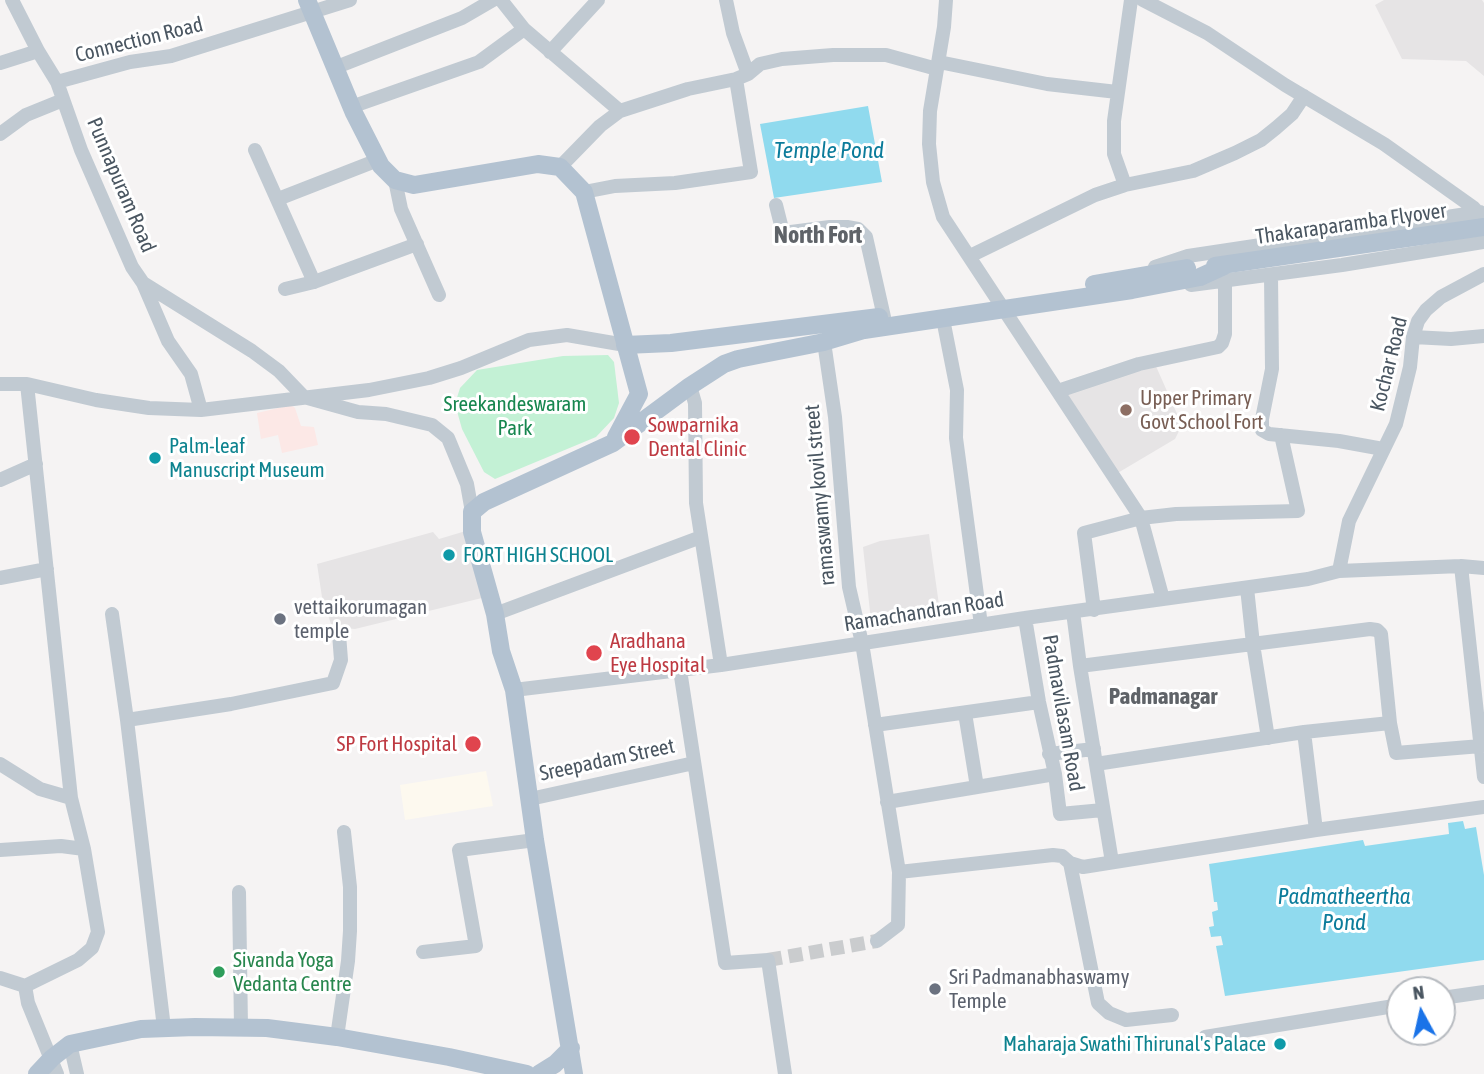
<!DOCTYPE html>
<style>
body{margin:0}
#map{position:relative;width:1484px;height:1074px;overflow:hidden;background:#f5f3f3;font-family:"Asap Condensed",sans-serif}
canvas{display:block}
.north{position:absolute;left:1386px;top:976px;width:70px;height:70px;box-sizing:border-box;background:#fff;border:2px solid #b7bbc0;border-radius:50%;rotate:352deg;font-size:19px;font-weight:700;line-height:28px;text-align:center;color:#4a5661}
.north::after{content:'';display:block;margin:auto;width:24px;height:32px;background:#1a73e8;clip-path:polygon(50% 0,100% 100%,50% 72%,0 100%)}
</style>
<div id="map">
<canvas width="1484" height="1074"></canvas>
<div class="north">N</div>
</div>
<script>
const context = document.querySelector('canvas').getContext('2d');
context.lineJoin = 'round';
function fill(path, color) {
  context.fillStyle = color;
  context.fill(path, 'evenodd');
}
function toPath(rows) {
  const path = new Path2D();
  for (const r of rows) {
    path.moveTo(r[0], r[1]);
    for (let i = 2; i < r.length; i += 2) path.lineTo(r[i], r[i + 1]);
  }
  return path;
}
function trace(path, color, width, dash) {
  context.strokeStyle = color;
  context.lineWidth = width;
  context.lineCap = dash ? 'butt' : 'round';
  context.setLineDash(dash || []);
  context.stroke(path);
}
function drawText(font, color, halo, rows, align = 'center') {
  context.font = font + ' "Asap Condensed",sans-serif';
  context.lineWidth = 6;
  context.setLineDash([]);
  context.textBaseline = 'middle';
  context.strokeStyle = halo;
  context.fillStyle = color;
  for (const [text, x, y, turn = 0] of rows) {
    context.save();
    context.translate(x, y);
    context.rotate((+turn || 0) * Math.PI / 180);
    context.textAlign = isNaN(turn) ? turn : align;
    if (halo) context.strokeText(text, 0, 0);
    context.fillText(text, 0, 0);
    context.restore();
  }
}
fill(toPath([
 [486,771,493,806,405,820,400,785]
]), '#fdf9ef');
fill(toPath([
 [1384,0,1482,0,1484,3,1484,76,1466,61,1402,59,1375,5],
 [1155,364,1182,425,1175,439,1116,474,1066,394],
 [469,530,486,597,355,629,332,627,322,597,317,564,433,532,439,539],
 [929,534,941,619,872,630,863,547,880,541]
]), '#e6e4e5');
fill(toPath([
 [291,405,295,408,301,426,314,427,318,445,282,453,278,435,261,439,257,413]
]), '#fce8e6');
fill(toPath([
 [608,355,614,362,619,403,614,418,596,437,495,479,484,472,462,429,455,404,460,388,477,370,563,356]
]), '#c3f1d5');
fill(toPath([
 [868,106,882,182,774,198,760,124],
 [1463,821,1465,829,1476,827,1484,875,1484,960,1225,996,1216,946,1223,945,1221,936,1211,937,1209,927,1214,926,1212,912,1218,910,1217,902,1214,902,1209,864,1363,840,1365,846,1449,834,1448,823]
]), '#90daee');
trace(toPath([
 [768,960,877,941]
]), '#caccce', 14, [14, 7]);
trace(toPath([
 [12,0,38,51,57,82,81,150,132,267,143,283,252,351,279,371,304,397,358,412,386,414,432,425,448,438,467,484,472,512],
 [501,0,524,29,620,111],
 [726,0,733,33,748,74],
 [946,0,944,27,930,111,929,144,933,182,943,217,1141,518,1163,599],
 [1143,0,1207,33,1285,85,1384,144,1474,208,1473,213,1484,220],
 [550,52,598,0],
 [939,62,1047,84,1117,92],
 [0,63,38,51],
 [334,68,462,18,493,0],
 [57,82,130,62,171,56,350,0],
 [351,107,479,62,524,29],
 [0,134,26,115,63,100],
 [255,150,314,282],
 [560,167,600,126,620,111,688,89,736,79,748,74,760,64,782,59,833,55,886,55,937,69],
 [395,180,401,209,439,295],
 [1125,185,1114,154,1114,121,1131,0],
 [584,192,615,186,675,183,751,172,736,79],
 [278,199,378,160],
 [776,205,783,233,830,227,847,227,858,229,866,237,884,317],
 [970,256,1095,195,1125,185,1193,171,1235,153,1261,140,1276,128,1292,114,1304,96],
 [1155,267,1188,256,1480,212],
 [1271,275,1272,369,1262,419,1262,430,1269,434,1339,441,1383,449],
 [143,283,168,341,191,374,201,410],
 [1191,285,1342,265,1484,242],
 [285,289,314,282,417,244],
 [943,319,957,390,956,438,981,625],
 [1413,337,1451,339,1484,336],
 [824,342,835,417,849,587,862,643,899,872,1053,855,1062,856,1070,863,1083,867,1316,830,1484,807],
 [0,384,27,384,96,400,149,408,201,410,369,390,429,378,461,368,529,340,567,335,625,345],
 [27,384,71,798,84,849,98,932,92,948,78,960,25,986,28,1003,57,1074],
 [690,386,695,403,696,503,721,665],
 [1058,391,1139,364,1218,347,1222,343,1225,334,1225,279],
 [0,480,36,464],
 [1461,566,1484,777],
 [1339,571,1349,521,1396,424,1410,367,1413,337,1418,321,1426,310,1441,297,1484,274],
 [0,578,47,569],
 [1247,588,1253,644,1268,738],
 [1094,610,1084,533,1141,518,1176,514,1298,511,1281,435],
 [1073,612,1080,666,1112,862],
 [112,614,127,720],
 [495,614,701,537],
 [1025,618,1039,702,1055,774,1060,814,1103,810],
 [1080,666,1370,629,1377,630,1381,634,1390,723,1396,753,1481,746],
 [680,670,725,963,768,960,785,1074],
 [514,690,721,665,1025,618,1308,579,1339,571,1461,566,1484,568],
 [965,713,977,787],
 [875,725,1039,702],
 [1304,732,1316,830],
 [1049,754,1094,749],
 [0,764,40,789,71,798],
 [1096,764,1304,732,1390,723],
 [530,799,694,763],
 [887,802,1055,774],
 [0,850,61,846,84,849],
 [1070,863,1098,1003,1109,1013,1126,1020,1172,1015],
 [239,892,241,1027],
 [877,941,898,925,899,872],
 [423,952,476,946,459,850,535,840],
 [0,978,25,986],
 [1442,998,1484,992],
 [164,1028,127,720,231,704,333,683,341,660,339,634],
 [337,1037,348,961,350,931,350,887,344,832],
 [1205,1037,1400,1005],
 [70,1044,77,1074]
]), '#c1cad2', 14);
trace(toPath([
 [307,0,354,113,381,166,395,180,414,185,538,164,560,167,584,192,639,394,616,437],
 [1215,266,1484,227],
 [1094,284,1187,268],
 [625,345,671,343,879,317],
 [37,1074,52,1058,70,1044,141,1029,195,1027,267,1028,337,1037,449,1057,527,1074],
 [539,1074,555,1064,571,1048],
 [574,1074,535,840,514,690,501,651,495,614,472,532,472,512,484,502,613,443,690,386,724,364,738,359,824,342,864,330,1132,290,1200,277,1224,266]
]), '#b3c2d1', 18);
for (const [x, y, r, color] of [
 [1126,410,7,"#8d6e63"],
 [632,437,9,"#e0444e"],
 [155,458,7,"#0f9aa8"],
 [449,555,7,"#0f9aa8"],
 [280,619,7,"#6b7280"],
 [594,653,9,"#e0444e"],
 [473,744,9,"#e0444e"],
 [219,972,7,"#2e9e5b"],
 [935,989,7,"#6b7280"],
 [1280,1044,7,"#0f9aa8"]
]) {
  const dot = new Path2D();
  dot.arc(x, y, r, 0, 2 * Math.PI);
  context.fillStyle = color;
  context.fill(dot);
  trace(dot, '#fff', 2.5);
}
drawText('21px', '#4a5661', '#fff', [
 ["Connection Road",139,40,-14],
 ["Punnapuram Road",121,185,67],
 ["Thakaraparamba Flyover",1351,224,-8],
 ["Kochar Road",1389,364,-76],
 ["ramaswamy kovil street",820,495,-95],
 ["Ramachandran Road",924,612,-9],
 ["Padmavilasam Road",1063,713,80],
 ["Sreepadam Street",607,760,-12]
]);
drawText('21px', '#785e54', '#fff', [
 ["Upper Primary",1140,398],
 ["Govt School Fort",1140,422]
], 'left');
drawText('21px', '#17864f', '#fff', [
 ["Sreekandeswaram",515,404],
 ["Park",515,428]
]);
drawText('21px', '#be3a42', '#fff', [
 ["Sowparnika",648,425],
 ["Dental Clinic",648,449],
 ["Aradhana",610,641],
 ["Eye Hospital",610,665],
 ["SP Fort Hospital",457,744,"right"]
], 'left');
drawText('21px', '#0d838f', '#fff', [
 ["Palm-leaf",169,446],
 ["Manuscript Museum",169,470],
 ["FORT HIGH SCHOOL",463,555],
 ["Maharaja Swathi Thirunal's Palace",1266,1044,"right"]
], 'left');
drawText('21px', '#5b616d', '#fff', [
 ["vettaikorumagan",294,607],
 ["temple",294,631],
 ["Sri Padmanabhaswamy",949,977],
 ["Temple",949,1001]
], 'left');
drawText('21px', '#27864d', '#fff', [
 ["Sivanda Yoga",233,960],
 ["Vedanta Centre",233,984]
], 'left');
drawText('italic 23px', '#0c7c9b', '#fff', [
 ["Temple Pond",829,151],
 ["Padmatheertha",1344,897],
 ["Pond",1344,923]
]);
drawText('bold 23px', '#5f6368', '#fff', [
 ["Padmanagar",1163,697]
]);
drawText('bold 24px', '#5f6368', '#fff', [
 ["North Fort",818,235]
]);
</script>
